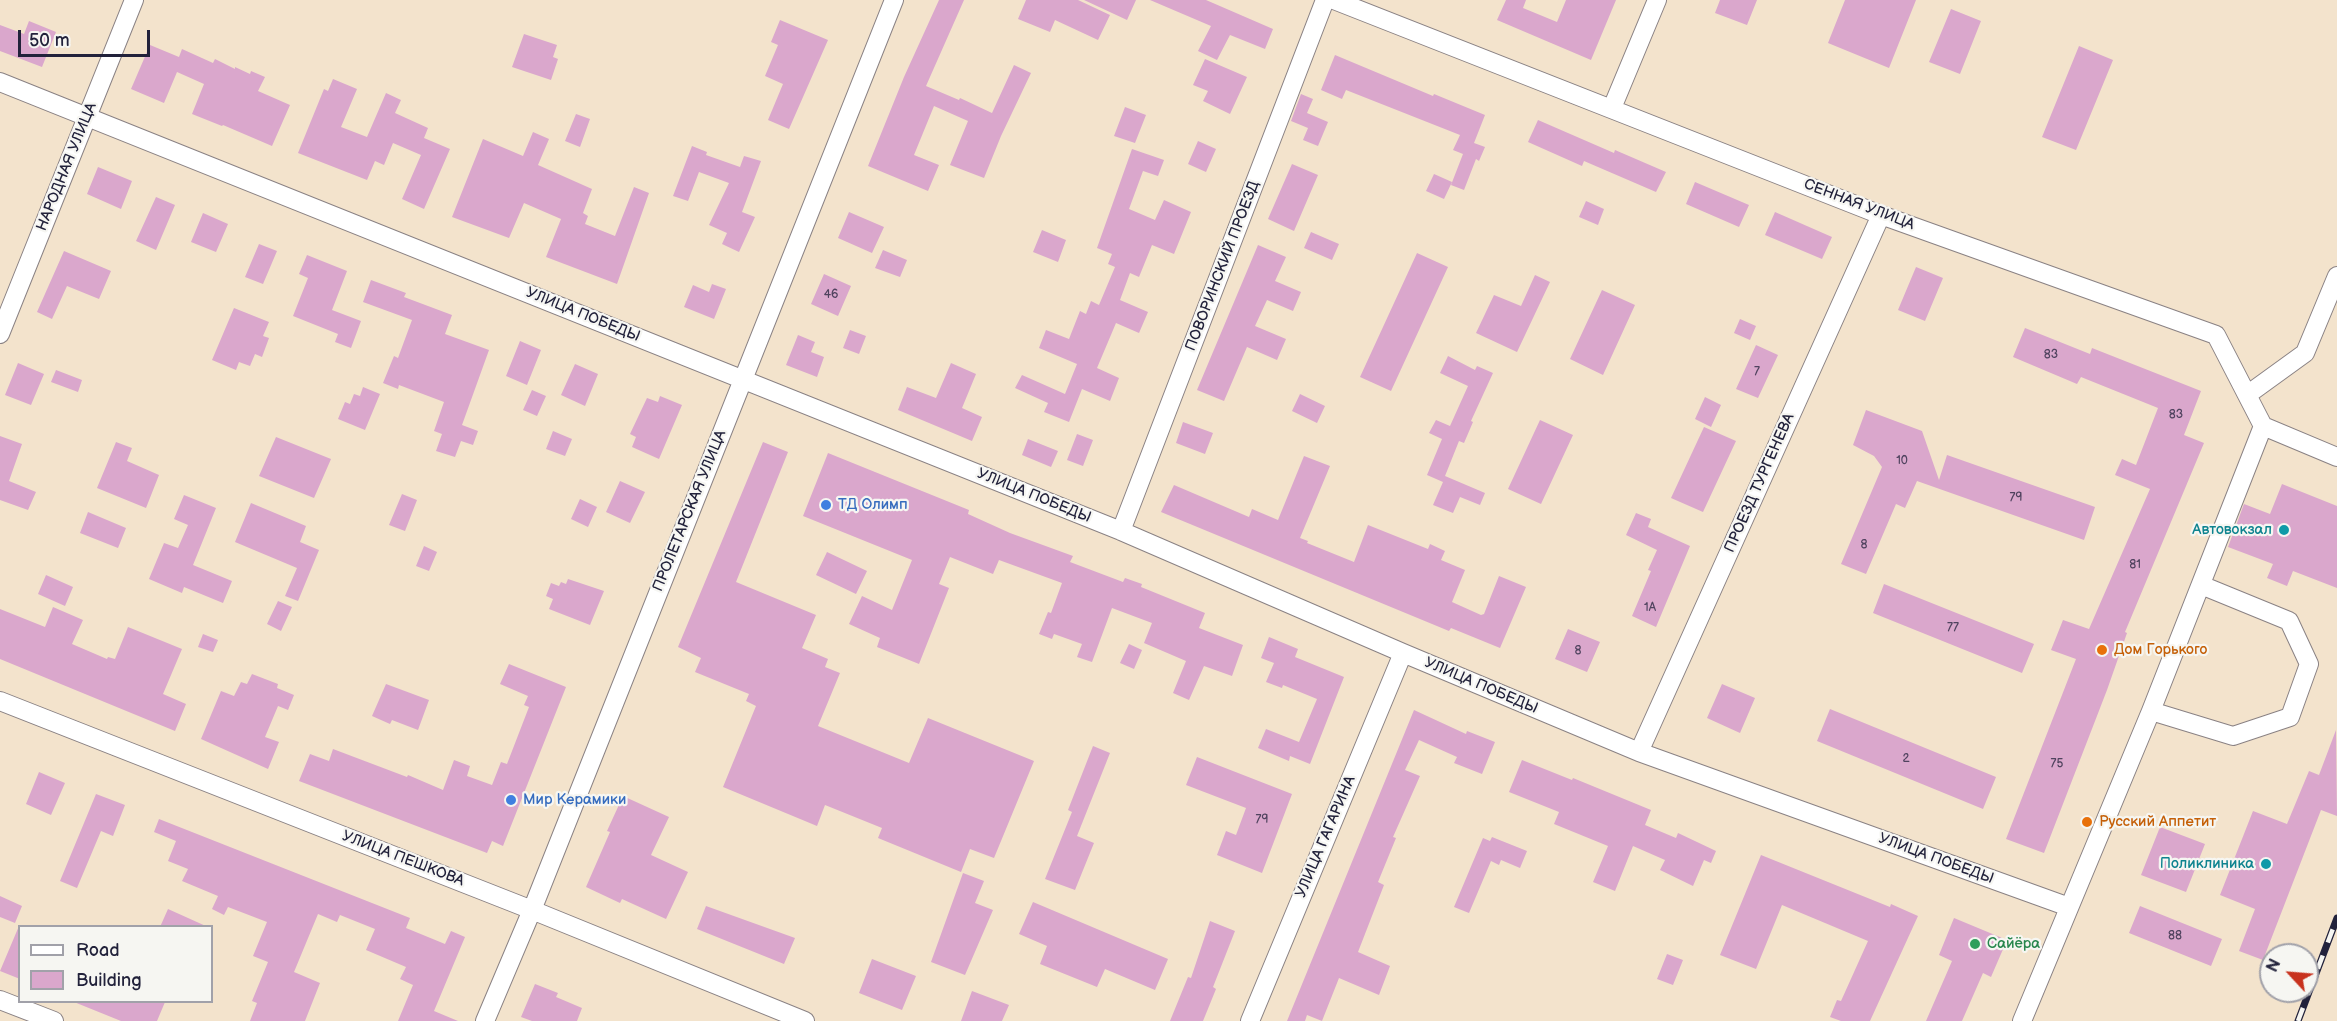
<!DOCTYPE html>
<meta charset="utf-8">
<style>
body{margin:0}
#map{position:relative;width:2337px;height:1021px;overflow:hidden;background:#f3e3cc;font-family:"Balsamiq Sans",sans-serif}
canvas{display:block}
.legend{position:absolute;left:18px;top:925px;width:195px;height:78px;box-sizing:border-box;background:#f6f6f2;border:2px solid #a1a1a9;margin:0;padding:8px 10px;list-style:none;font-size:18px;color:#22223b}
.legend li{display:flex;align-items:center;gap:12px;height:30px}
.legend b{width:30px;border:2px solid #a1a1a9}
.north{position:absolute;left:2259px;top:943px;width:60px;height:60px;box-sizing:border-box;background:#f6f6f2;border:2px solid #a1a1a9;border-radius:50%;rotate:296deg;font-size:16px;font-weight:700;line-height:24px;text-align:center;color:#22223b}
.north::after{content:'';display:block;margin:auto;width:21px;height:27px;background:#c8321e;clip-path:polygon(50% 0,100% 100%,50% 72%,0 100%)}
.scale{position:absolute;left:18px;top:30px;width:132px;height:27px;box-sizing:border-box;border:3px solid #22223b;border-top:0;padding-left:8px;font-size:18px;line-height:21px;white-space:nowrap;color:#22223b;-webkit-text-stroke:4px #f6f6f2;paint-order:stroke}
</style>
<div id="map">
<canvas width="2337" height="1021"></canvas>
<ul class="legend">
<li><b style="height:8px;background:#fff"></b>Road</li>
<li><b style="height:16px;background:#daa7cc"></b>Building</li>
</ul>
<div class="north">N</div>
<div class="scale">50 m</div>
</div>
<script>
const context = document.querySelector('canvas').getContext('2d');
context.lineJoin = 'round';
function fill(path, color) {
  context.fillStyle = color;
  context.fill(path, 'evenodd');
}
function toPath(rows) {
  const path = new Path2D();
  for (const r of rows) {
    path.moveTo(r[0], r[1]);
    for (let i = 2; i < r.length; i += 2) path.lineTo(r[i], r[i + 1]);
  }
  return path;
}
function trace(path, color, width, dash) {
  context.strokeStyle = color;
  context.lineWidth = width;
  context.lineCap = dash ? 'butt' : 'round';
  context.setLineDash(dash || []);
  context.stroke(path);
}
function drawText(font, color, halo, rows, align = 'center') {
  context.font = font + ' "Balsamiq Sans",sans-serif';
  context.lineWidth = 4.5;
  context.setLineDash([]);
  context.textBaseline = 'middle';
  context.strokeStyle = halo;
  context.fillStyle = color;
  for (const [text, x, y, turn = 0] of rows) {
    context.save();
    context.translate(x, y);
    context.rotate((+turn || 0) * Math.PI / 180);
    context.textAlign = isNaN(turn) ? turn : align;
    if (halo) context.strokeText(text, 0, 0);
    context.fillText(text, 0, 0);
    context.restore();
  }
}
fill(toPath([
 [939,0,964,0,926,86,959,100,960,98,992,113,1014,65,1031,73,1001,136,984,178,950,165,968,121,934,106,914,155,939,165,928,191,868,166,904,77],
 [1026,0,1078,0,1110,15,1098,40,1055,20,1050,32,1018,19],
 [1084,0,1136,0,1127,20],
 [1150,0,1206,0,1273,29,1265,49,1230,35,1217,60,1198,51,1211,26],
 [1506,0,1526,0,1523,8,1557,22,1566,0,1616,0,1591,60,1497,20],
 [1720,0,1757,0,1747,25,1715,13],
 [1845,0,1916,0,1889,68,1828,43],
 [1951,9,1981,21,1960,74,1929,62],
 [780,20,828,40,789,129,768,120,783,84,765,76,778,45,771,42],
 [29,21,56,32,42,67,0,51,0,25,24,34],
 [524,34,557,45,553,57,558,59,551,80,512,67],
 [150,45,179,57,182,49,213,63,215,59,235,69,235,67,250,74,251,71,265,77,258,91,290,105,272,146,223,125,222,126,192,114,204,84,177,72,164,103,131,89],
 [2079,46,2113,60,2076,150,2042,137],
 [1335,55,1433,96,1434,94,1485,115,1474,143,1485,147,1479,161,1476,159,1464,190,1451,185,1463,154,1453,150,1460,135,1346,90,1342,99,1321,90],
 [1205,59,1247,77,1230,114,1203,101,1208,91,1193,85],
 [333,79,357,89,341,127,367,137,386,93,401,100,395,113,428,128,424,138,450,149,424,209,402,199,421,155,393,143,384,165,375,161,367,180,298,153,324,89,328,91],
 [1301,94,1313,99,1307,113,1328,122,1318,146,1303,140,1308,128,1291,121],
 [1125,107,1146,115,1135,143,1114,136],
 [576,114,590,119,580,147,565,141],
 [1538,120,1614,153,1615,150,1666,172,1656,192,1584,161,1582,166,1528,142],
 [533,132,549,139,538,165,592,189,583,213,588,216,585,224,615,236,634,187,649,193,617,284,546,257,561,219,524,203,509,238,452,217,483,139,523,156],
 [1198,141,1216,149,1206,172,1188,164],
 [692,146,707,152,706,155,740,167,744,156,761,161,742,212,755,217,739,252,722,244,727,233,709,225,729,183,699,172,688,201,673,196],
 [1132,149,1164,160,1158,176,1143,171,1129,209,1155,220,1164,200,1191,212,1174,254,1152,245,1139,277,1130,273,1120,300,1148,312,1139,333,1116,323,1097,368,1119,378,1110,401,1082,389,1069,422,1044,412,1048,403,1015,388,1022,375,1065,394,1077,364,1039,348,1046,330,1069,339,1080,311,1086,314,1091,301,1099,305,1115,267,1108,264,1112,254,1097,248],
 [1292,164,1318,175,1294,231,1268,219],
 [98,167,132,181,121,209,87,194],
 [1434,174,1452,182,1444,199,1426,191],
 [1695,182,1749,205,1739,227,1686,204],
 [156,197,175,205,156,250,136,241],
 [1586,201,1604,209,1598,225,1579,217],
 [849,212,884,227,872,253,838,238],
 [1775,212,1832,237,1822,259,1765,235],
 [203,213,228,224,216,252,191,242],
 [1042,230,1066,240,1058,262,1033,252],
 [1311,232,1339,244,1332,260,1304,248],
 [259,244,277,251,263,284,245,277],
 [1258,245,1286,257,1275,281,1301,292,1293,311,1267,300,1255,326,1286,339,1277,360,1247,347,1224,401,1197,390],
 [883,250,907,260,900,277,875,268],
 [64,251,111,271,99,299,67,286,52,319,37,312],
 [1417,253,1448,267,1391,391,1360,377],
 [307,255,347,271,332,310,361,321,351,348,335,342,338,334,293,316,308,278,299,274],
 [1916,267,1943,278,1925,321,1898,310],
 [824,274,851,286,838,316,811,304],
 [1535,275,1550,282,1517,352,1476,333,1494,295,1521,306],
 [371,280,406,293,404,297,452,315,445,334,489,350,462,425,478,431,473,445,461,441,455,457,436,451,442,434,434,431,444,402,399,385,398,389,383,383,394,356,398,358,412,320,363,302],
 [712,284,726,289,714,319,684,307,693,285,709,292],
 [1602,290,1635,305,1603,375,1570,359],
 [234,308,269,322,263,336,269,338,262,357,255,354,250,366,239,362,236,370,212,360],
 [1740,319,1756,326,1750,340,1734,333],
 [2025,328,2090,354,2092,348,2201,391,2184,435,2204,443,2125,632,2127,633,2107,690,2044,853,2006,839,2076,659,2051,650,2063,620,2089,629,2150,489,2115,475,2122,459,2136,465,2158,408,2081,377,2077,384,2013,357],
 [850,330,866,336,859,354,843,348],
 [798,335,815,342,811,352,824,357,817,377,786,365],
 [520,341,541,350,527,385,506,376],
 [1756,345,1778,355,1758,398,1736,389],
 [1448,356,1475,370,1477,366,1493,373,1471,421,1473,422,1464,443,1459,441,1445,476,1485,493,1480,505,1460,497,1453,513,1433,505,1443,482,1427,475,1442,439,1429,433,1436,420,1450,426,1468,386,1440,373],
 [18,363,44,374,31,405,5,395],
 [951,363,976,374,962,408,982,417,972,441,898,410,907,387,936,398],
 [575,364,598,374,585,406,561,395],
 [56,370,82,380,78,392,51,382],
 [363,387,380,394,365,430,338,419,345,402,350,404,354,394,360,396],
 [532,390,546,396,537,416,523,410],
 [1300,394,1325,406,1317,423,1292,411],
 [660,396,682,405,659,459,632,447,636,437,630,434,647,398,658,402],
 [1705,397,1721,405,1711,427,1695,419],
 [1866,410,1922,431,1939,480,1947,455,2095,507,2084,540,1917,481,1905,508,1896,504,1866,574,1841,564,1882,467,1874,456,1853,445],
 [1540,420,1573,435,1541,504,1508,489],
 [1183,422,1213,433,1205,454,1176,443],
 [1704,427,1736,441,1703,512,1671,498],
 [553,431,572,439,565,456,546,449],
 [1077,434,1093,440,1083,466,1067,460],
 [0,436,22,444,9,481,36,492,28,510,0,500],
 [276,437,331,459,314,498,259,476],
 [1028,439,1058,451,1051,467,1022,455],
 [116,442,132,448,127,461,159,475,146,508,97,488],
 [763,442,788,452,736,582,816,615,802,648,828,659,825,667,840,673,818,726,909,763,928,718,1034,761,994,858,970,849,961,872,878,838,882,828,825,805,817,826,723,787,756,706,746,701,749,694,695,672,701,658,678,647],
 [828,453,969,510,968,514,1010,533,1073,556,1070,562,1123,582,1125,578,1142,584,1141,587,1205,613,1199,628,1243,645,1232,676,1204,666,1189,700,1173,693,1186,661,1144,643,1152,623,1112,608,1092,662,1077,657,1082,644,1054,634,1052,639,1039,634,1048,612,1051,613,1062,583,999,560,993,574,950,557,939,584,949,588,919,664,877,647,880,638,849,624,862,596,892,610,912,560,803,516],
 [1304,456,1330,466,1300,538,1308,541,1307,543,1354,562,1368,525,1428,549,1430,544,1445,551,1441,560,1465,570,1452,602,1481,615,1484,614,1499,576,1526,587,1500,648,1451,628,1449,631,1161,512,1174,485,1249,517,1252,509,1278,520],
 [620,481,645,492,630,523,606,512],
 [2282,484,2337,506,2337,588,2293,571,2287,586,2267,578,2273,564,2228,547,2244,504,2270,514],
 [402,494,417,500,405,531,389,525],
 [184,495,216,508,193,565,232,581,223,603,184,587,182,593,149,579,164,543,178,548,188,525,174,519],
 [580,499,597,507,588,527,571,519],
 [251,503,306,526,300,542,319,550,298,601,285,596,297,568,235,542],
 [88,512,126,528,118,548,80,533],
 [1636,513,1651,519,1648,527,1690,546,1656,627,1632,616,1651,571,1648,570,1657,550,1626,535],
 [424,546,437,552,429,571,416,566],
 [827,552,867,571,856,594,816,575],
 [46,575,73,587,65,606,38,594],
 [568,579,604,591,590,625,549,609,553,599,546,596,551,583,559,586,561,582,566,584],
 [1884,584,2034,644,2022,673,1873,613],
 [278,601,292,607,281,631,267,624],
 [53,607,83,620,72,644,107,659,108,657,115,659,128,627,182,649,163,694,186,704,175,731,0,659,0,609,45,627],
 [1568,629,1600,642,1587,672,1555,659],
 [203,634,218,640,213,652,198,647],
 [1269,637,1298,649,1295,657,1344,677,1310,764,1290,756,1289,761,1258,748,1266,729,1299,742,1317,699,1283,685,1282,688,1266,682,1274,663,1261,658],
 [1129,644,1142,650,1134,669,1120,663],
 [509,664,566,687,503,846,492,841,487,853,299,781,310,754,329,761,333,749,407,777,408,775,443,790,454,760,470,766,467,776,492,785,501,762,507,764,529,707,524,705,528,696,500,684],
 [252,674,278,684,277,688,294,695,288,710,278,706,265,737,279,742,268,769,201,739,221,691,234,696,241,682,247,684],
 [386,684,429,700,418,730,392,720,390,724,372,716],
 [1722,684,1755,698,1740,733,1707,718],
 [1830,709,1996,777,1983,809,1817,741],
 [1414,710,1466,734,1467,731,1495,742,1482,774,1454,763,1457,757,1419,740,1405,770,1420,776,1393,837,1396,838,1378,882,1384,885,1358,952,1390,966,1379,995,1339,978,1322,1021,1307,1015,1305,1021,1287,1021],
 [2336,730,2337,816,2321,810,2263,960,2239,951,2255,909,2220,895,2253,811,2287,824,2309,771,2319,775],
 [1093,746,1110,753,1077,836,1094,843,1075,890,1045,879,1072,812,1068,810],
 [1197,757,1292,794,1262,873,1217,855,1226,831,1236,835,1246,808,1186,785],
 [1522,760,1572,780,1573,778,1651,810,1645,825,1676,838,1678,833,1716,851,1711,863,1704,860,1693,886,1660,870,1665,860,1633,846,1615,891,1593,882,1608,846,1554,824,1559,812,1509,792],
 [39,772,65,783,51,815,26,804],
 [96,794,125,805,113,836,101,831,77,888,60,881],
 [623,796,669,817,651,855,688,872,666,919,622,899,620,903,586,887,610,832,607,831],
 [159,819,410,918,406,928,445,944,451,931,465,937,434,1011,458,1021,398,1021,413,985,400,979,406,967,366,950,375,929,340,915,337,922,318,914,294,972,320,983,305,1021,250,1021,257,1003,252,1001,268,962,253,956,267,922,228,907,224,915,212,909,218,896,182,881,188,869,168,861,176,841,154,832],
 [2160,827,2205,844,2186,892,2141,875],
 [1492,837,1527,851,1520,868,1501,860,1499,865,1491,861,1469,913,1454,907,1483,838,1490,841],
 [1761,855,1890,907,1891,904,1918,916,1870,1021,1841,1021,1830,1017,1837,1000,1841,1001,1868,941,1782,905,1756,969,1720,955],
 [963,873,984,881,975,903,993,910,965,975,931,962],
 [0,896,22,906,15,923,0,917],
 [1033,902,1168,959,1155,990,1105,969,1097,987,1040,964,1047,946,1019,934],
 [706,906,795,938,784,964,697,929],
 [2140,906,2222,939,2211,966,2129,933],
 [168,909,208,927,160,927],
 [1954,918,2007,940,1991,977,1983,973,1962,1021,1926,1021,1952,961,1939,955],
 [1210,921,1235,931,1213,987,1216,989,1203,1021,1170,1021,1188,977,1191,978],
 [19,926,20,926,20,979,0,971],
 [1667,954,1683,960,1673,985,1657,979],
 [872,959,916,976,902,1010,859,993],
 [535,984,558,993,556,997,582,1008,577,1021,532,1021,521,1017],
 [972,991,1009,1005,1002,1021,961,1021],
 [74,1002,165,1002,157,1021,121,1021]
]), '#daa7cc');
const minor = toPath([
 [1334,0,1881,215,2216,335,2263,426,2337,457],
 [0,82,1121,531,1403,653,1639,752,2069,907],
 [1612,108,1657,0],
 [0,334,134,0],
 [2247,395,2305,353,2337,276],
 [1121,531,1325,0],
 [0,701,532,910,805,1021],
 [2151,711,2233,736,2290,717,2309,664,2289,621,2201,585],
 [1639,752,1881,215],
 [0,1000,54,1021],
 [485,1021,532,910,894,0],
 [1250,1021,1403,653],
 [2022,1021,2151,711,2263,426]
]);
trace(minor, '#8a8284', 20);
trace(minor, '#fff', 18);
const rail = toPath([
 [2298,1021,2337,918]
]);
trace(rail, '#22223b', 7);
trace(rail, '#f6f6f2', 4.5, [14]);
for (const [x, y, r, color] of [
 [826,505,6,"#3f7fe0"],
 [2284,530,6,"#0f9aa8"],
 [2102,650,6,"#e8710a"],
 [511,800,6,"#3f7fe0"],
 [2087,822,6,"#e8710a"],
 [2266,864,6,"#0f9aa8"],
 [1975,944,6,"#2e9e5b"]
]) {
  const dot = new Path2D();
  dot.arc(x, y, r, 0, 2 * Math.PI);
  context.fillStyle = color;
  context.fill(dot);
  trace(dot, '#f6f6f2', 2);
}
drawText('12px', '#50435f', null, [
 ["46",831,295],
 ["83",2051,355],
 ["7",1757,372],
 ["83",2176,415],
 ["10",1902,461],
 ["79",2016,498],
 ["8",1864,545],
 ["81",2135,565],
 ["1А",1650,608],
 ["77",1953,628],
 ["8",1578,651],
 ["2",1906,759],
 ["75",2057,764],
 ["79",1262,820],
 ["88",2175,936]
]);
drawText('15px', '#22223b', '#f6f6f2', [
 ["НАРОДНАЯ УЛИЦА",67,167,-68],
 ["СЕННАЯ УЛИЦА",1859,205,21],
 ["ПОВОРИНСКИЙ ПРОЕЗД",1223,266,-69],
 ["УЛИЦА ПОБЕДЫ",583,315,22],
 ["ПРОЕЗД ТУРГЕНЕВА",1760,483,-66],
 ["УЛИЦА ПОБЕДЫ",1034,496,22],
 ["ПРОЛЕТАРСКАЯ УЛИЦА",690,511,-68],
 ["УЛИЦА ПОБЕДЫ",1481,686,23],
 ["УЛИЦА ГАГАРИНА",1326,837,-67],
 ["УЛИЦА ПЕШКОВА",403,859,21],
 ["УЛИЦА ПОБЕДЫ",1936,859,20]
]);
drawText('15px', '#366cbe', '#f6f6f2', [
 ["ТД Олимп",838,505],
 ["Мир Керамики",523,800]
], 'left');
drawText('15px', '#0d838f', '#f6f6f2', [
 ["Автовокзал",2272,530],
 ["Поликлиника",2254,864]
], 'right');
drawText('15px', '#c56008', '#f6f6f2', [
 ["Дом Горького",2114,650],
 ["Русский Аппетит",2099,822]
], 'left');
drawText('15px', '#27864d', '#f6f6f2', [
 ["Сайёра",1987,944]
], 'left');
</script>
